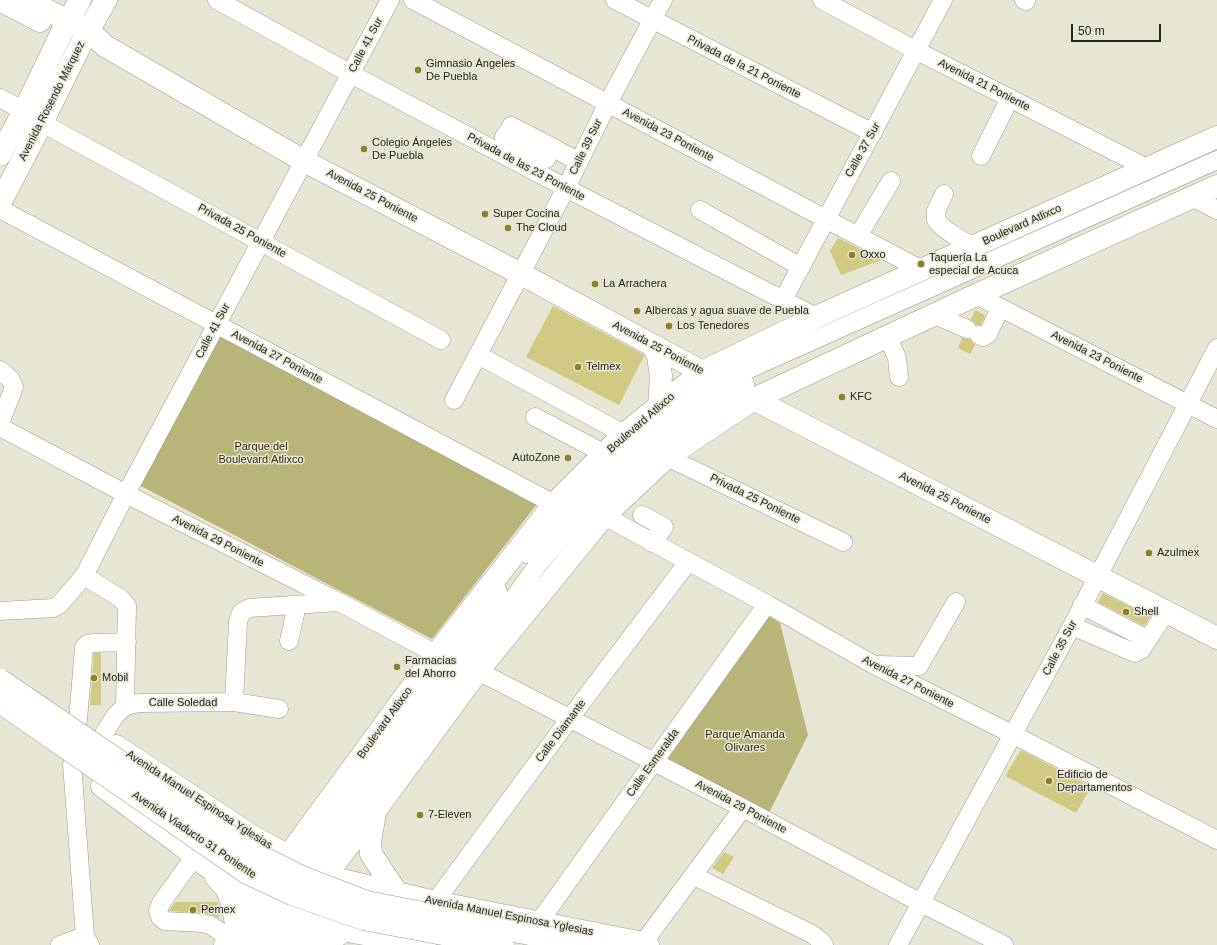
<!DOCTYPE html>
<meta charset="utf-8">
<style>
body{margin:0}
#map{position:relative;width:1217px;height:945px;overflow:hidden;background:#e7e6d5;font-family:Helvetica,sans-serif}
canvas{display:block}
.scale{position:absolute;left:1071px;top:24px;width:90px;height:18px;box-sizing:border-box;border:2px solid #272620;border-top:0;padding-left:5px;font-size:12px;line-height:14px;white-space:nowrap;color:#272620;-webkit-text-stroke:3px #e7e6d5;paint-order:stroke}
</style>
<div id="map">
<canvas width="1217" height="945"></canvas>
<div class="scale">50 m</div>
</div>
<script>
const context = document.querySelector('canvas').getContext('2d');
context.lineJoin = 'round';
function fill(path, color) {
  context.fillStyle = color;
  context.fill(path, 'evenodd');
}
function toPath(rows) {
  const path = new Path2D();
  for (const r of rows) {
    path.moveTo(r[0], r[1]);
    for (let i = 2; i < r.length; i += 2) path.lineTo(r[i], r[i + 1]);
  }
  return path;
}
function trace(path, color, width, dash) {
  context.strokeStyle = color;
  context.lineWidth = width;
  context.lineCap = dash ? 'butt' : 'round';
  context.setLineDash(dash || []);
  context.stroke(path);
}
function drawText(font, color, halo, rows, align = 'center') {
  context.font = font + ' Helvetica,sans-serif';
  context.lineWidth = 3;
  context.setLineDash([]);
  context.textBaseline = 'middle';
  context.strokeStyle = halo;
  context.fillStyle = color;
  for (const [text, x, y, turn = 0] of rows) {
    context.save();
    context.translate(x, y);
    context.rotate((+turn || 0) * Math.PI / 180);
    context.textAlign = isNaN(turn) ? turn : align;
    if (halo) context.strokeText(text, 0, 0);
    context.fillText(text, 0, 0);
    context.restore();
  }
}
fill(toPath([
 [219,334,537,504,432,639,139,485],
 [768,616,780,623,808,735,767,817,664,764]
]), '#b9b578');
fill(toPath([
 [838,238,854,246,881,260,841,275,830,251],
 [553,306,643,354,644,356,619,405,526,357],
 [975,310,985,315,981,325,976,325,971,319],
 [962,338,970,339,975,345,970,354,958,348],
 [1103,593,1150,617,1144,626,1098,602],
 [94,653,101,653,101,705,90,705],
 [1021,750,1091,787,1076,813,1005,776],
 [724,852,734,857,723,874,712,868],
 [175,902,218,902,219,918,213,915,203,913,169,911]
]), '#d0ca82');
const minor = toPath([
 [217,0,351,74,566,188,816,317],
 [413,0,922,270],
 [615,0,873,133],
 [822,0,917,51,1147,168],
 [1024,0,1026,1],
 [0,98,24,111],
 [42,123,441,340],
 [552,147,546,159,504,137,511,126,552,147,566,155,579,161],
 [981,156,1010,98],
 [944,194,936,211,936,220,941,226,952,234,973,247],
 [1192,197,1217,210],
 [0,209,554,504],
 [700,210,801,267],
 [858,236,891,181],
 [976,295,1217,419],
 [783,300,943,0],
 [935,315,967,329],
 [979,335,983,337,988,334,1000,308],
 [888,337,897,358,899,377],
 [478,355,624,434],
 [0,370,11,380,14,387,0,423],
 [454,400,566,188,608,103,663,0],
 [535,417,605,454],
 [0,427,126,494,339,602,436,654],
 [667,457,843,542],
 [642,515,664,527,652,543],
 [604,516,767,604,874,665,1014,735,1217,840],
 [526,554,578,499,623,455,720,382,1217,160],
 [84,576,120,598,127,606,125,706],
 [1082,605,1148,640],
 [0,611,53,608,59,605,84,576,126,494,390,0],
 [1072,626,1135,653,1141,650,1166,612],
 [289,641,297,605],
 [878,665,919,666,956,602],
 [478,671,743,808,921,903,1004,945],
 [234,702,238,621,241,613,249,608,338,602],
 [78,720,84,647,87,644,92,643,127,642],
 [102,737,115,716,125,706,139,703,234,702,279,709],
 [72,764,85,936,90,945],
 [195,856,161,903,158,911,160,917,165,921,202,923,210,925,230,938],
 [292,872,498,591],
 [694,876,812,934,821,941,824,945],
 [306,881,537,566,558,541,580,516,632,465,734,389,745,384],
 [435,902,570,718,688,562],
 [539,922,767,604],
 [643,943,743,808],
 [60,945,85,936],
 [238,945,274,896],
 [257,945,288,904],
 [898,945,1072,626,1217,348]
]);
const major = toPath([
 [0,0,40,21],
 [26,0,89,31,105,46,304,161,521,274,734,389,1217,638],
 [0,155,24,111,62,32,80,0],
 [0,203,42,123,83,40,106,0],
 [653,346,658,356,661,376,659,406],
 [116,746,252,836,325,876,435,902,643,943,648,945],
 [102,786,181,845,204,864,256,900,293,921,425,945],
 [375,813,370,842,371,854,397,893],
 [216,877,226,888,231,900,237,928],
 [225,945,256,900,436,654,554,504,624,434,702,372,816,317,1217,137],
 [276,945,325,876,375,811,478,671,604,516,667,457,754,399,976,295,1217,186],
 [297,945,318,936,338,935]
]);
trace(minor, '#9e9d8c', 19);
trace(major, '#9e9d8c', 23);
trace(minor, '#fff', 18);
trace(major, '#fff', 22);
const majorBridge = toPath([
 [0,680,256,854,302,877,367,902,586,945],
 [0,702,247,873,292,894,363,919,502,945]
]);
trace(majorBridge, '#9e9d8c', 23, []);
trace(majorBridge, '#fff', 22);
for (const [x, y, r, color] of [
 [418,70,4,"#898229"],
 [364,149,4,"#898229"],
 [485,214,4,"#898229"],
 [508,228,4,"#898229"],
 [852,255,4,"#898229"],
 [921,264,4,"#898229"],
 [595,284,4,"#898229"],
 [637,311,4,"#898229"],
 [669,326,4,"#898229"],
 [578,367,4,"#898229"],
 [842,397,4,"#898229"],
 [568,458,4,"#898229"],
 [1149,553,4,"#898229"],
 [1126,612,4,"#898229"],
 [397,667,4,"#898229"],
 [94,678,4,"#898229"],
 [1049,781,4,"#898229"],
 [420,815,4,"#898229"],
 [193,910,4,"#898229"]
]) {
  const dot = new Path2D();
  dot.arc(x, y, r, 0, 2 * Math.PI);
  context.fillStyle = color;
  context.fill(dot);
  trace(dot, '#e7e6d5', 1.5);
}
drawText('11px', '#272620', '#e7e6d5', [
 ["Calle 41 Sur",366,45,-62],
 ["Privada de la 21 Poniente",744,67,27],
 ["Avenida 21 Poniente",984,85,27],
 ["Avenida Rosendo Márquez",52,101,-63],
 ["Avenida 23 Poniente",668,135,28],
 ["Calle 39 Sur",586,147,-64],
 ["Calle 37 Sur",863,150,-61],
 ["Privada de las 23 Poniente",526,167,28],
 ["Avenida 25 Poniente",372,196,28],
 ["Boulevard Atlixco",1022,225,-24],
 ["Privada 25 Poniente",242,231,29],
 ["Calle 41 Sur",213,331,-62],
 ["Avenida 25 Poniente",658,348,28],
 ["Avenida 27 Poniente",277,357,28],
 ["Avenida 23 Poniente",1097,357,27],
 ["Boulevard Atlixco",641,423,-41],
 ["Avenida 25 Poniente",945,498,27],
 ["Privada 25 Poniente",755,499,26],
 ["Avenida 29 Poniente",218,541,27],
 ["Calle 35 Sur",1060,648,-62],
 ["Avenida 27 Poniente",908,682,27],
 ["Calle Soledad",183,703],
 ["Boulevard Atlixco",385,723,-54],
 ["Calle Diamante",561,731,-53],
 ["Calle Esmeralda",653,763,-54],
 ["Avenida Manuel Espinosa Yglesias",199,800,33],
 ["Avenida 29 Poniente",741,807,28],
 ["Avenida Viaducto 31 Poniente",194,835,34],
 ["Avenida Manuel Espinosa Yglesias",509,916,11]
]);
drawText('11px', '#272620', '#e7e6d5', [
 ["Gimnasio Ángeles",426,64],
 ["De Puebla",426,77],
 ["Colegio Ángeles",372,143],
 ["De Puebla",372,156],
 ["Super Cocina",493,214],
 ["The Cloud",516,228],
 ["Oxxo",860,255],
 ["Taquería La",929,258],
 ["especial de Acuca",929,271],
 ["La Arrachera",603,284],
 ["Albercas y agua suave de Puebla",645,311],
 ["Los Tenedores",677,326],
 ["Telmex",586,367],
 ["KFC",850,397],
 ["AutoZone",560,458,"right"],
 ["Azulmex",1157,553],
 ["Shell",1134,612],
 ["Farmacias",405,661],
 ["del Ahorro",405,674],
 ["Mobil",102,678],
 ["Edificio de",1057,775],
 ["Departamentos",1057,788],
 ["7-Eleven",428,815],
 ["Pemex",201,910]
], 'left');
drawText('11px', '#302d0d', '#e7e6d5', [
 ["Parque del",261,447],
 ["Boulevard Atlixco",261,460],
 ["Parque Amanda",745,735],
 ["Olivares",745,748]
]);
</script>
